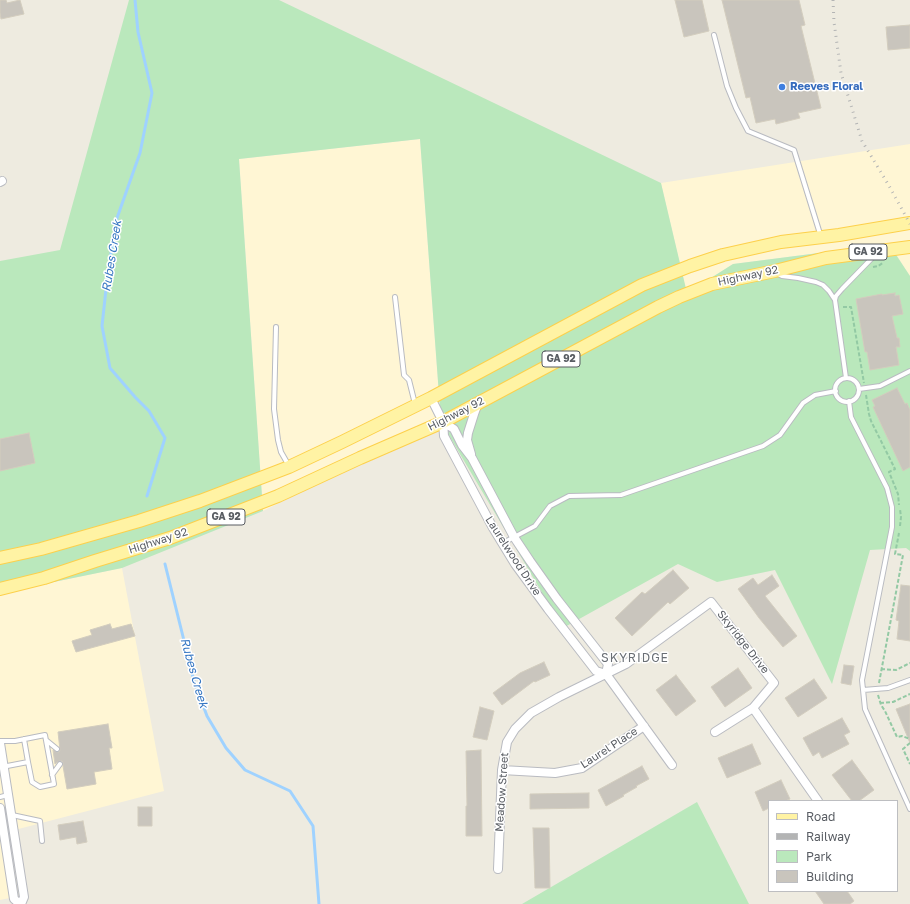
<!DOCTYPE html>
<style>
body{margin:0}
#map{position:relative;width:910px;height:904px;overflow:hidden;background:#eeebe0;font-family:"Golos Text",sans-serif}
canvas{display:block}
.legend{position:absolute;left:768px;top:800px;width:130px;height:92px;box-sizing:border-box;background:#fff;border:1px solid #bdbec1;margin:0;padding:5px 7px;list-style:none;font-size:12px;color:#595d63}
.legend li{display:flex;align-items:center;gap:8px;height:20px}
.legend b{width:20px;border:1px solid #bdbec1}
</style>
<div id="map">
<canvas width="910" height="904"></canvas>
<ul class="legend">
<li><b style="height:5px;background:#fff3a4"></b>Road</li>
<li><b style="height:5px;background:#b3b4b4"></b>Railway</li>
<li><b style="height:11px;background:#bae8bc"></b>Park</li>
<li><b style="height:11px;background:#c9c5bd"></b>Building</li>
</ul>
</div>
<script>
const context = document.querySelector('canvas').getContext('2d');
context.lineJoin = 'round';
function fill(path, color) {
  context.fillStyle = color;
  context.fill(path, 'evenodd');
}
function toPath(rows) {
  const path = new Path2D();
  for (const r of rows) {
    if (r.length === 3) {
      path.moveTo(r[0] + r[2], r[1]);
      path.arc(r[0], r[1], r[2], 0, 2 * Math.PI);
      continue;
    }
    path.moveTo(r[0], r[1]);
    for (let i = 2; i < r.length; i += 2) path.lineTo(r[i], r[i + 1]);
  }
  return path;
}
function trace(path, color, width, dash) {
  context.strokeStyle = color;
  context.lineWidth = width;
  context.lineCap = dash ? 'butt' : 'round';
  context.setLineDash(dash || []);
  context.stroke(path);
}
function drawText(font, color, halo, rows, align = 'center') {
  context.font = font + ' "Golos Text",sans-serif';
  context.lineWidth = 3;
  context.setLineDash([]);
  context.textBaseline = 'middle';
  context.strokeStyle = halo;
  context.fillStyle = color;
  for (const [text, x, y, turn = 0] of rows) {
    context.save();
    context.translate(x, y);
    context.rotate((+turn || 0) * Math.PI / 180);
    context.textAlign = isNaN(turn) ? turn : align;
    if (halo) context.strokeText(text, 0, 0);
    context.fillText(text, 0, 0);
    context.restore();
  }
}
fill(toPath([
 [420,139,441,422,263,511,239,159],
 [910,144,910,276,888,244,733,264,687,294,661,183],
 [122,568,164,791,7,832,20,896,0,900,0,593]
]), '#fff6d4');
fill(toPath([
 [129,0,279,0,661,183,687,293,733,264,889,244,910,276,910,551,906,548,870,550,832,684,775,570,717,582,678,564,563,628,441,422,420,139,239,159,263,511,122,568,0,593,0,261,60,250],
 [697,802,749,904,522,904]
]), '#bae8bc');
trace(toPath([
 [135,0,138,32,152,93,140,153,117,218,108,271,102,326,110,368,135,397,149,411,165,438,147,496],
 [165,564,194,681,207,716,226,748,245,770,290,791,313,826,319,904]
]), '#9fd2ff', 3);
const building = toPath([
 [0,0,6,0,7,3,20,0,24,14,1,19,0,13,0,0],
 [675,0,702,0,709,31,684,37,675,0],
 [722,0,799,0,805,25,801,26,821,108,798,113,800,118,776,124,775,119,756,123,750,97,746,98,722,0],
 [910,25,910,48,888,50,886,27,910,25],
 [895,293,895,296,899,295,903,314,892,316,897,338,899,338,900,347,896,347,899,365,870,370,867,352,865,352,856,299,882,294,882,295,895,293],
 [897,388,905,404,907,403,910,410,910,467,903,471,873,407,875,406,872,400,897,388],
 [29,433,35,463,0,471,0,439,29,433],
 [673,570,689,588,670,604,668,602,632,636,615,618,642,592,645,594,673,570],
 [772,575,779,586,765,596,797,636,783,647,759,618,738,589,753,578,758,585,772,575],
 [901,585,910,586,910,641,897,639,899,621,896,620,901,585],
 [110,624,112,629,131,624,135,636,76,652,72,641,92,635,90,630,110,624],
 [544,662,550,675,535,682,534,681,502,705,493,693,520,673,544,662],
 [844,665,854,666,851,685,841,683,844,665],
 [738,668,752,688,725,707,711,687,738,668],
 [676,675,696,701,676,716,656,690,676,675],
 [814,679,827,698,798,717,785,698,814,679],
 [910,704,910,743,896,709,910,704],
 [480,707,494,711,487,740,473,737,480,707],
 [842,718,850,732,844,735,849,744,822,758,819,752,813,756,803,738,842,718],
 [108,724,112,748,109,748,112,769,94,772,96,784,67,789,63,766,63,763,62,761,59,761,55,764,53,750,57,752,59,752,60,750,58,732,108,724],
 [752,744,761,764,727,778,718,758,752,744],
 [481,750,482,836,466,836,466,806,467,806,466,751,481,750],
 [852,760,874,790,859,801,852,801,832,775,852,760],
 [642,766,649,779,636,786,637,787,623,795,624,796,606,806,598,790,642,766],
 [781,780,790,799,785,801,769,801,769,808,763,811,755,792,781,780],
 [589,793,589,808,530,809,530,794,589,793],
 [138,807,152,807,152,826,138,826,138,807],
 [83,821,87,842,77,844,76,837,60,840,58,825,83,821],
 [533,828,549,828,550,888,535,888,533,828],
 [815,891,847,891,854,901,850,904,824,904,815,891]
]);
fill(building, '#c9c5bd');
trace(building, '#d3cdbe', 1);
const lane = toPath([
 [714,35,727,86,736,108,748,131,794,150,821,237],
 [778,274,782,276,798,278,816,282,823,285,829,291,835,300,836,296,842,289,876,254],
 [395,297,404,375,409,380,415,404],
 [835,300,846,378],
 [276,327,274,409,278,440,281,452,289,466],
 [847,390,12],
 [859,389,880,386,910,371],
 [849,401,851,417,887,488,892,507,892,527,862,680,865,709,910,809],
 [503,543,535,526,550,506,569,496,621,495,763,446,780,435,803,403,815,395,836,391],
 [863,690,888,688,910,680],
 [24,739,28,762],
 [46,740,57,749],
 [0,741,15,741,45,735,54,784,40,787,32,782,28,762,2,767],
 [52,775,60,764],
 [0,797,8,795],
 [12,815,40,821,42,841]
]);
const street = toPath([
 [0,182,2,181],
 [431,398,443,422,444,436,493,528,515,564,548,609,596,671,606,674,672,765],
 [443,422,454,429,462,445,472,458,514,537,530,561,557,599,608,664,606,674],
 [471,454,467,440,468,433,474,414,478,403],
 [753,708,818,801],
 [0,743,24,897,21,904],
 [502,770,555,773,582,768,644,726],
 [0,808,14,899,20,904],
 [498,869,502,770,507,742,515,729,531,713,559,697,626,664,711,602,774,683,753,708,715,732]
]);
const primary = toPath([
 [0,558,41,549,139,521,200,501,263,477,289,467,342,442,431,398,642,285,690,266,723,255,781,242,839,235,910,223],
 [0,589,44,578,95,561,170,538,278,496,360,458,443,422,658,307,679,297,712,284,775,271,826,258,910,247]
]);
trace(lane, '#b9bbc1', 6);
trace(street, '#b9bbc1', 10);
trace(primary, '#fdd04b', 14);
trace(toPath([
 [873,267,878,266,883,263],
 [843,307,851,307,864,383],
 [866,395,869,414,871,421,895,469,889,472,898,494,899,505],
 [900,526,901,517,900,509],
 [881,669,896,670,910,663],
 [879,683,903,555,895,554,899,533],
 [878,695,881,705,885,711,897,737,902,736,910,739],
 [880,703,893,702,910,694],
 [910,743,903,749,910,764]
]), '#93c9a4', 2, [4, 2]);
trace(lane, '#fff', 4);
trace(street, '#fff', 8);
trace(primary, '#fff3a4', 12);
trace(toPath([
 [833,0,834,22,841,73,862,141,888,184,910,224]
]), '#b3b4b4', 3, [1, 5]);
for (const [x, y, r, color] of [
 [782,87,4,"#3f7fe0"]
]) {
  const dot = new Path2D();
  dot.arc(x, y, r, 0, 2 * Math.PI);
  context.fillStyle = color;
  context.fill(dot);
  trace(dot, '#fff', 1.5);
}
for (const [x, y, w] of [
 [868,252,38],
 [561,359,38],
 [226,517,38]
]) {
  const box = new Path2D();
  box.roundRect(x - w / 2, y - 8, w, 16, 3);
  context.fillStyle = '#fff';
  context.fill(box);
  trace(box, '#595d63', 1);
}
drawText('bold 10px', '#595d63', null, [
 ["GA 92",868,252],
 ["GA 92",561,359],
 ["GA 92",226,517]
]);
drawText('bold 11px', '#366cbe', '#fff', [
 ["Reeves Floral",790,87]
], 'left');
drawText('11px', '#595d63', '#fff', [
 ["Highway 92",748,276,-12],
 ["Highway 92",456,414,-27],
 ["Highway 92",158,541,-18],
 ["Laurelwood Drive",513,556,57],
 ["Skyridge Drive",743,642,52],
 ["Laurel Place",609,748,-33],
 ["Meadow Street",502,792,-86]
]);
drawText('italic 12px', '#3677c3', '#fff', [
 ["Rubes Creek",112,256,-81],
 ["Rubes Creek",194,673,74]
]);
context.letterSpacing = '1px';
drawText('12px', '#6a6f75', '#fff', [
 ["SKYRIDGE",635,658]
]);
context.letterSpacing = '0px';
</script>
